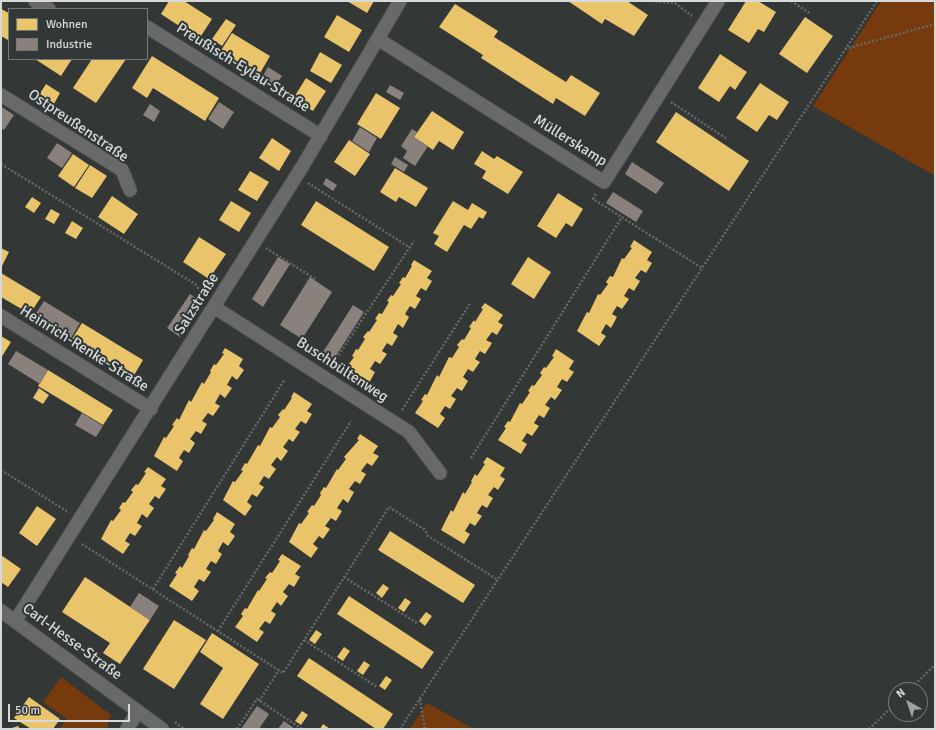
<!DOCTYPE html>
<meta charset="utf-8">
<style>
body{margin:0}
#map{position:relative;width:936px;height:730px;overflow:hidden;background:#333736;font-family:Signika,sans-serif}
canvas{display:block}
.frame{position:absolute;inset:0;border:2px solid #d6dad9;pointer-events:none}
.legend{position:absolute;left:8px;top:8px;width:140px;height:52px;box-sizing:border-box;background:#323837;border:1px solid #747978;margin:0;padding:5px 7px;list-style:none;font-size:12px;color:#d6dad9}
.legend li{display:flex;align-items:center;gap:8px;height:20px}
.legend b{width:20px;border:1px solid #747978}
.north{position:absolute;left:888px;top:682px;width:40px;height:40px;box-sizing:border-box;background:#323837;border:1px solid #747978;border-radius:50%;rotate:321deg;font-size:11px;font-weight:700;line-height:16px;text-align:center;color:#d6dad9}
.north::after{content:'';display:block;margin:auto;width:14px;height:18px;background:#9da1a0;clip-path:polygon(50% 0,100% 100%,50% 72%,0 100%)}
.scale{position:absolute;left:8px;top:704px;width:122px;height:18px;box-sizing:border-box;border:2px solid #d6dad9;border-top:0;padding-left:5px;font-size:12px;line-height:14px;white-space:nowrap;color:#d6dad9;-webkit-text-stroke:3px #323837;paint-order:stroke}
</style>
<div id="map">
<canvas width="936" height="730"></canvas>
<div class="frame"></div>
<ul class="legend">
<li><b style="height:11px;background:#e9c46a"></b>Wohnen</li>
<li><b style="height:11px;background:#8a817c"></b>Industrie</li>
</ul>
<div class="north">N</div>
<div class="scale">50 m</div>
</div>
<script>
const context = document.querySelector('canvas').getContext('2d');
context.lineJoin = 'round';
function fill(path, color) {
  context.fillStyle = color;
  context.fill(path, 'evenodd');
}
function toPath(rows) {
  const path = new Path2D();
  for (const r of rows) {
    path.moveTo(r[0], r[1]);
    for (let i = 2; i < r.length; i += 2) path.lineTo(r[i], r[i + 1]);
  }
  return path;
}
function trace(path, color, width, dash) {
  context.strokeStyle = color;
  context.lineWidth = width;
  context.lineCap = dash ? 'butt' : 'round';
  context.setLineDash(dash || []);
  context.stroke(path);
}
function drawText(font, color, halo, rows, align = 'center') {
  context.font = font + ' Signika,sans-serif';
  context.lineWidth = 4;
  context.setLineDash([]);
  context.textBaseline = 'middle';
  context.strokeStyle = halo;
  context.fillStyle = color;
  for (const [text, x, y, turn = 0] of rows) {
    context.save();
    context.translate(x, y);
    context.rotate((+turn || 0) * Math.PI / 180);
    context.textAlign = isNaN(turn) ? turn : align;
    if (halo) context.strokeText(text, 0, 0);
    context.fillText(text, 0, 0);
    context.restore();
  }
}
fill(toPath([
 [881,1,935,1,935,176,813,106],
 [61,677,111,715,107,729,59,729,67,719,43,702],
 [427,703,474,729,410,729]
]), '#763a0c');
fill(toPath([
 [169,1,184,1,212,19,199,39,161,14],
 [347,1,374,1,367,13],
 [568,1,627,1,648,15,634,36,605,19,602,24],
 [746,1,758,1,776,12,764,32,758,29,749,43,728,30],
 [455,4,498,31,494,37,566,82,571,75,600,93,585,116,556,98,553,104,481,58,483,55,439,27],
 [1,9,9,13,8,40,1,36],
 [337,15,362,30,349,52,324,37],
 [805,17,833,36,807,73,779,54],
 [226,19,236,25,222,46,212,39],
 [232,33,270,56,259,75,220,52],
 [320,52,342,65,331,83,310,71],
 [720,54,747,72,735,90,730,86,719,102,698,88],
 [152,56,219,98,205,121,153,88,147,98,132,88],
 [35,59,72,59,61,76],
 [92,59,126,59,96,103,73,88],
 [306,78,326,91,313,111,293,99],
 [760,83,789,102,777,120,769,115,757,132,736,118],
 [46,84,60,93,54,104,39,95],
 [376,93,400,108,381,139,357,124],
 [432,111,464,132,453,150,439,141,433,150,414,137],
 [676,112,749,161,729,191,656,142],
 [272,138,291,151,279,171,259,158],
 [349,140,370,154,355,176,334,162],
 [482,151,494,159,497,156,523,172,508,194,482,178,486,171,474,164],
 [73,154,89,165,74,187,58,176],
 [90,165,107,176,92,198,75,188],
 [395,168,428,188,416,207,399,197,396,202,380,192],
 [250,171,269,182,257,201,238,190],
 [558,193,583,209,572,227,566,223,556,238,537,226],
 [112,196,138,214,124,234,98,217],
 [32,197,41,203,34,213,25,207],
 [231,201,251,213,239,232,219,220],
 [316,201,389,247,374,271,301,225],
 [453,201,468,210,472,203,487,212,483,219,479,217,471,229,464,225,447,252,434,244,439,236,433,233],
 [51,209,60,214,54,224,45,219],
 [72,221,83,228,76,239,65,233],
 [199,237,226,254,209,279,183,262],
 [634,240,652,252,647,260,652,263,646,273,641,270,635,278,640,281,634,291,629,288,624,296,629,299,622,309,617,306,612,314,617,317,611,328,606,324,601,333,606,336,599,346,577,331,587,312,589,313,598,294,600,295,608,284,606,282,610,276,613,277,622,258,624,259,632,248,630,247],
 [1,248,9,252,1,268],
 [528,257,551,272,534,299,511,284],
 [414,260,432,271,427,278,432,281,426,291,421,288,416,296,421,299,415,309,410,306,405,314,409,317,403,328,398,324,393,333,398,336,392,346,387,343,382,351,387,354,380,364,375,361,370,369,375,372,369,383,346,368,354,357,352,356,356,349,358,350,365,339,363,337,368,331,369,332,377,320,375,319,379,313,382,314,389,302,387,301,391,295,393,296,401,284,399,283,403,277,405,278,412,266,411,265],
 [1,273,41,297,30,314,1,297],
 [485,303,503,315,498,322,503,325,497,335,492,332,486,340,492,343,485,354,480,351,475,359,480,362,473,372,468,369,463,377,468,381,462,391,457,388,451,396,456,399,450,409,445,406,440,414,445,418,438,428,415,413,423,401,421,400,425,394,427,395,437,375,439,377,449,357,452,358,459,347,457,345,462,339,464,340,471,328,469,327,474,320,475,322,483,309,481,308],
 [82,323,143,360,133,377,72,339],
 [1,336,11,342,1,358],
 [225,348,243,359,239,366,244,370,237,380,232,376,227,385,232,388,225,398,220,394,215,403,220,406,213,416,208,413,202,421,207,424,201,434,196,431,190,439,195,443,189,453,184,450,179,458,183,461,177,471,154,456,164,437,166,438,174,426,172,425,177,418,179,420,189,400,191,402,202,382,204,384,211,372,210,371,214,364,216,365,224,354,222,353],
 [556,349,574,361,569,369,574,372,567,382,562,379,557,387,562,390,555,400,551,397,545,405,550,408,544,418,539,415,534,423,539,426,532,436,527,433,522,441,527,444,521,454,498,440,506,428,504,427,508,421,510,422,520,403,522,404,530,392,528,391,532,385,534,386,542,375,540,373,544,367,546,368,554,357,552,356],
 [48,370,113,410,103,425,38,386],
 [39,388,49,395,43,404,33,398],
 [294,392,312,404,307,411,312,414,306,424,301,421,295,429,300,432,293,442,289,439,283,447,288,451,281,461,277,457,271,465,276,469,269,479,264,476,259,484,264,487,257,497,252,494,247,502,252,506,245,516,223,500,233,481,235,482,243,471,241,470,245,463,247,464,258,445,260,446,270,427,272,428,280,417,278,415,283,409,284,410,292,398,291,397],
 [360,434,378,446,373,453,379,456,372,466,367,463,361,471,366,474,360,484,355,481,349,489,354,492,348,503,343,499,337,508,342,511,336,521,331,518,325,526,330,529,323,539,319,536,313,544,318,548,311,558,289,542,299,523,301,524,309,513,307,512,312,505,314,506,321,495,320,493,324,487,326,488,337,469,338,470,346,459,344,457,359,440,357,439],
 [487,457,505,468,500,476,505,479,498,490,494,487,488,495,493,498,487,508,482,505,477,513,482,516,475,526,470,523,465,531,470,534,464,544,441,530,451,510,453,512,463,492,465,494,472,482,471,481,475,474,477,476,485,464,483,463],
 [148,467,166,479,161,486,166,489,159,499,155,496,149,504,154,508,147,518,142,514,137,523,142,526,135,536,130,533,125,541,130,544,123,554,101,539,111,520,113,521,121,510,119,508,123,502,125,503,133,492,131,490,136,484,138,485,146,473,144,472],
 [37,506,56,519,37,546,19,533],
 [217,512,235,524,230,532,235,536,228,546,223,542,218,551,222,554,216,564,211,561,206,569,211,572,204,582,199,579,194,587,199,591,192,601,169,586,177,574,175,573,180,566,182,568,189,556,188,555,192,548,194,549,204,530,206,531,214,520,213,519],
 [390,531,475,585,463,603,378,550],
 [282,554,301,566,295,574,300,577,294,587,289,584,283,592,288,596,281,606,277,602,271,611,276,614,270,624,265,621,259,629,264,632,257,642,235,627,243,616,241,614,245,608,247,609,258,590,259,591,267,579,265,578,270,572,272,573,280,561,278,560],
 [1,555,21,569,8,587,1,582],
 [85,577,150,620,120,664,103,653,110,643,62,612],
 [383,584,389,588,382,598,376,593],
 [349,596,434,652,422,669,337,614],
 [405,598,411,602,404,612,398,608],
 [426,612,432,616,425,626,419,621],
 [174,620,206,640,174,689,143,669],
 [316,630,322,634,315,644,309,640],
 [212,633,259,664,223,719,200,704,223,668,200,652],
 [344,647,350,651,343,661,337,657],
 [309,658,393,714,383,729,376,729,297,676],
 [364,661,370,665,363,675,357,671],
 [386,676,392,680,385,690,379,686],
 [29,697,60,719,53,729,31,729,14,718],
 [302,711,308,715,301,725,295,721],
 [323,724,330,729,320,729],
 [18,726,20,729,9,729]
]), '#e9c46a');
fill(toPath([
 [268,67,282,76,275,87,261,79],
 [390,85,404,93,400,100,386,92],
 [219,102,234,112,223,129,208,119],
 [150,104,160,111,154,122,143,115],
 [2,107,14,115,4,130,1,128],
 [360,127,377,138,369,152,352,141],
 [412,129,417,132,414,137,428,146,415,166,403,158,407,151,401,146],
 [57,143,72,153,62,168,47,158],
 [395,157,408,165,404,172,391,164],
 [632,162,664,183,656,194,625,174],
 [326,178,337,185,333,191,323,184],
 [613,192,643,211,636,222,606,203],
 [278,257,290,264,263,307,252,299],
 [310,277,332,292,302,339,280,325],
 [190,294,203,303,180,337,167,328],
 [44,301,80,323,71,338,35,315],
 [353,305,364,312,334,359,323,352],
 [16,351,48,370,40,384,8,364],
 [82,413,103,426,96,437,75,425],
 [139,593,159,606,150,620,130,607],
 [257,706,269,714,259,729,241,729],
 [284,721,295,729,278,729]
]), '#8a817c');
const street = toPath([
 [35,1,49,9],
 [147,27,321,136],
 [378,39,604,182,718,1],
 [1,95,122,170,130,190],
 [214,307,409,432,440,473],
 [1,316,151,409],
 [1,611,162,729],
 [16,620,302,167,400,1],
 [127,729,138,711]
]);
trace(street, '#505352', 15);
trace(toPath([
 [651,1,675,3,692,16],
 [791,1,811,14],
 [845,49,935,24],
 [671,102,727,139],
 [1,164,195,284,204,296],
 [308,183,409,247],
 [596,194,593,199,702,268],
 [266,248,315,279],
 [332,365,414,241],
 [402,410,471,302],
 [471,458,622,217],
 [1,470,68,512],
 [82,544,283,673,389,507,425,530,428,536,498,580],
 [344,577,417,623],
 [153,589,285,379],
 [218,631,351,421],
 [304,640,377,687],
 [909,690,935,665],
 [420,699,425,729],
 [259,701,279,670],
 [175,722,184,729],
 [237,729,257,699,302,729],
 [400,729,877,1],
 [869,729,896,703]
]), '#666968', 2.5, [2, 2]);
trace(street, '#676a69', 13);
drawText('15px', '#d6dad9', '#323837', [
 ["Preußisch-Eylau-Straße",243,68,32],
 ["Ostpreußenstraße",78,126,34],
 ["Müllerskamp",570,141,32],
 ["Salzstraße",197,304,-58],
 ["Heinrich-Renke-Straße",84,349,32],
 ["Buschbültenweg",342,370,33],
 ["Carl-Hesse-Straße",72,642,36]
]);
</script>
